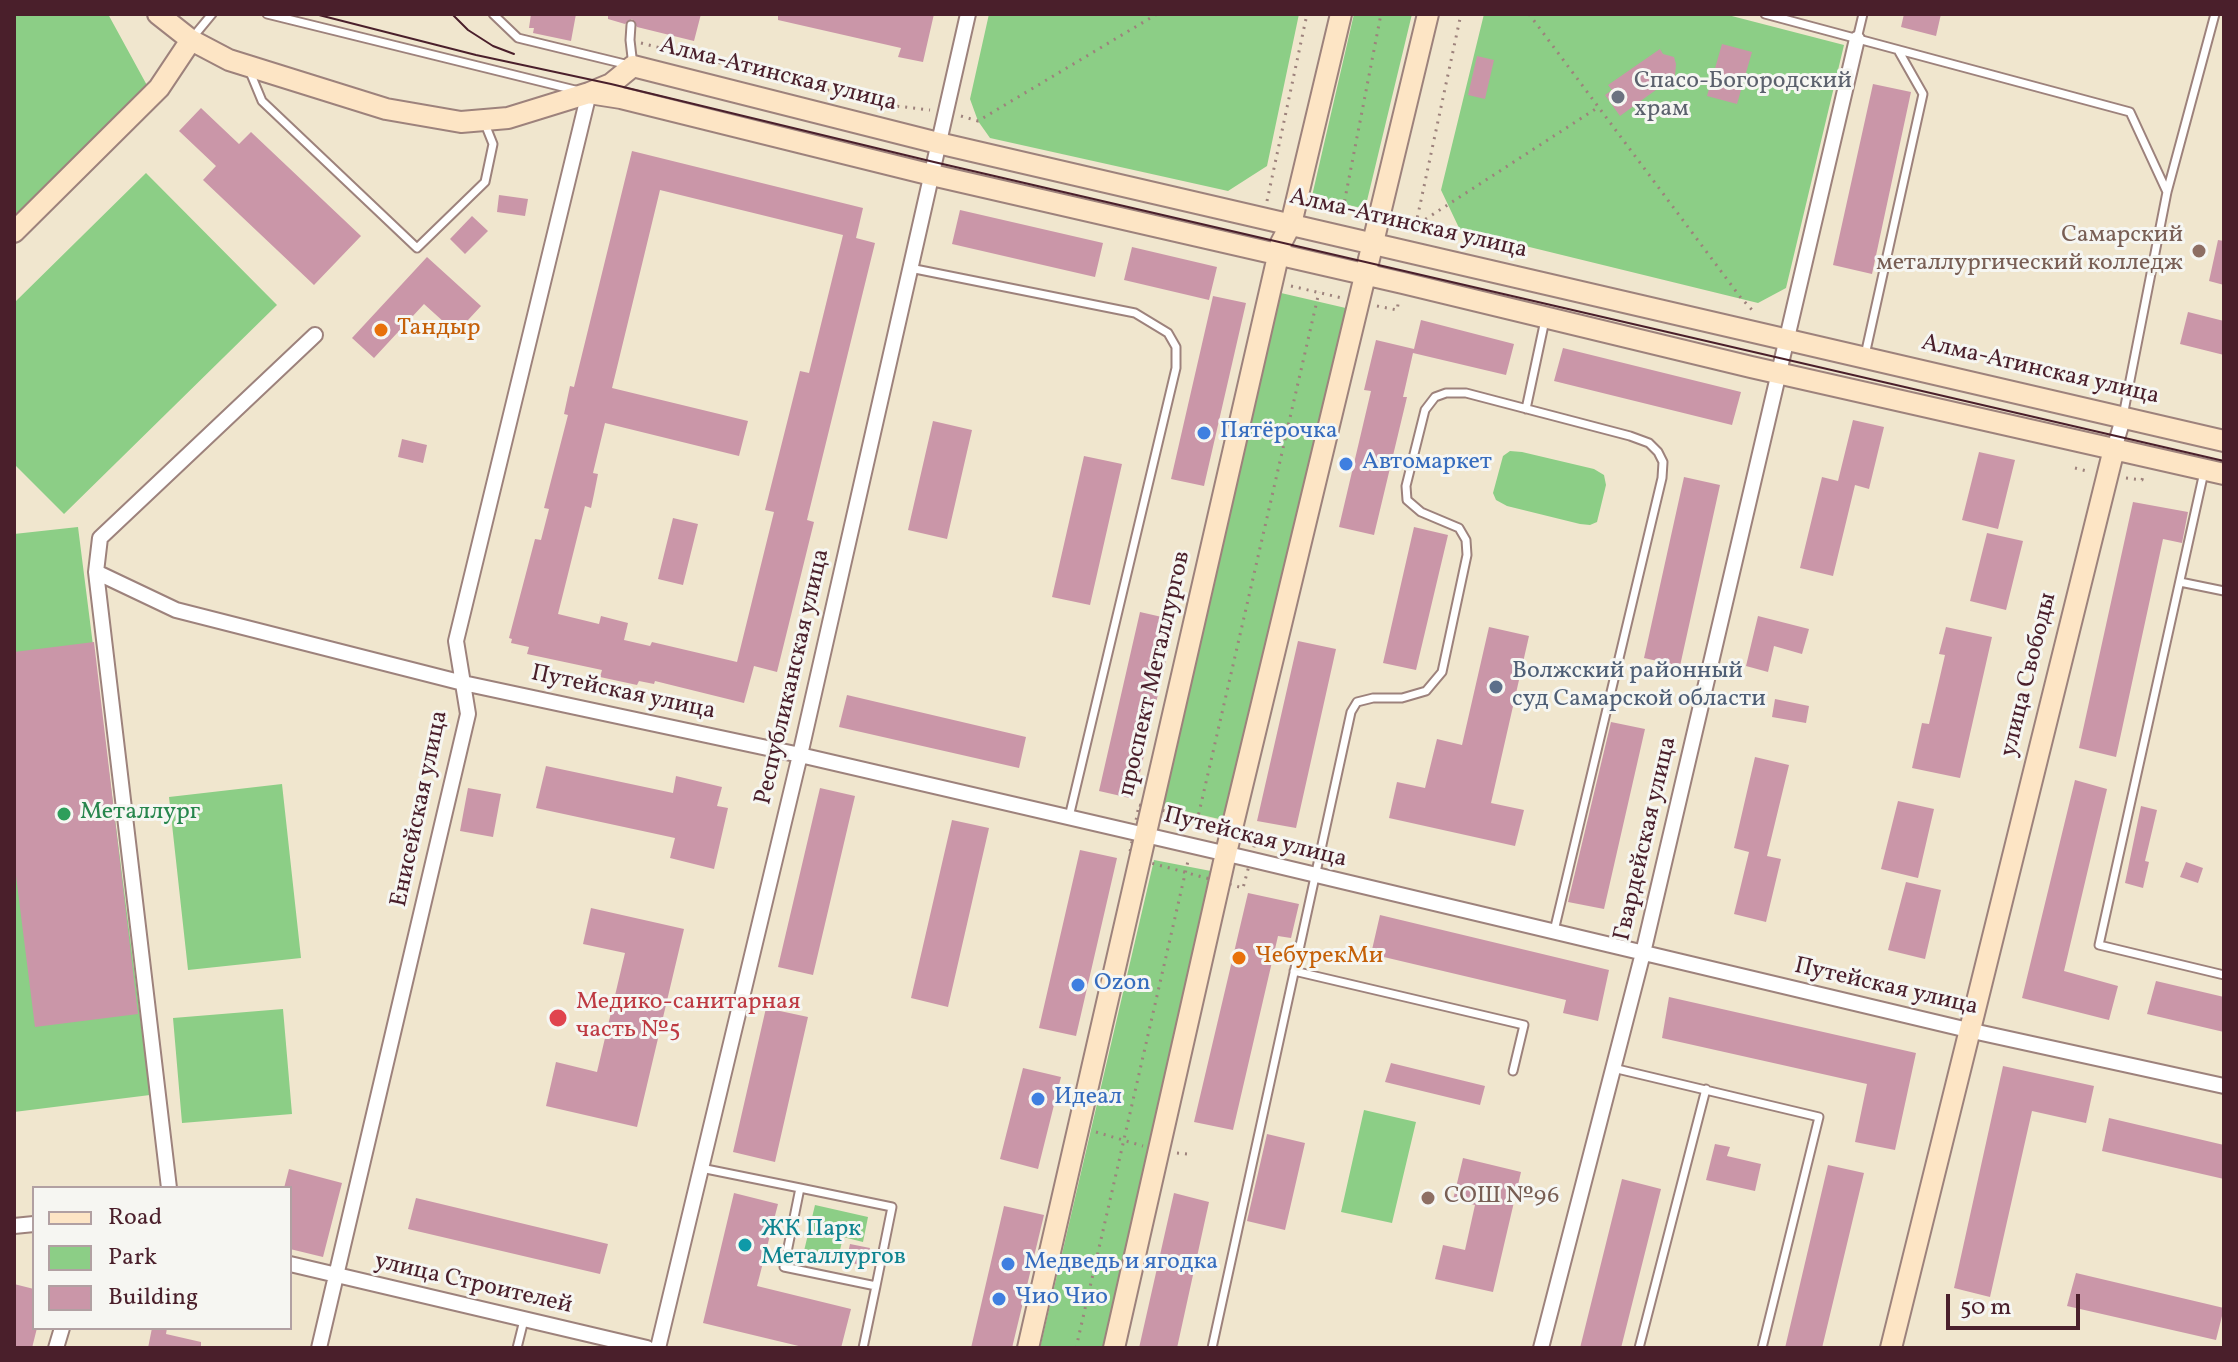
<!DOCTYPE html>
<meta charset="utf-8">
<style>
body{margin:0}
#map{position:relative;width:2238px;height:1362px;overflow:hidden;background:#f0e6ce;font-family:Vollkorn,serif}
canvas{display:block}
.frame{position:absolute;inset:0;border:16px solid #4a1f2b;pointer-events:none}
.legend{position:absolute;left:32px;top:1186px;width:260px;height:144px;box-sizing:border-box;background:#f6f6f2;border:2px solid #b1a0a2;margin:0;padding:10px 14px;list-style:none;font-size:24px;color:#4a1f2b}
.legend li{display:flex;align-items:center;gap:16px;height:40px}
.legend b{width:40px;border:2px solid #b1a0a2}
.scale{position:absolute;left:1946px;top:1294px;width:134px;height:36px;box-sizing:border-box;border:4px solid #4a1f2b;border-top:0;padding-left:10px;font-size:24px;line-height:28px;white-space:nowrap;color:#4a1f2b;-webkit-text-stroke:6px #f6f6f2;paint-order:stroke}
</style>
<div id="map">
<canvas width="2238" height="1362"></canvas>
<div class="frame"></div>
<ul class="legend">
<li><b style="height:10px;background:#fde5c5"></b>Road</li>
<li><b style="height:22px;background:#8cce86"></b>Park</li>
<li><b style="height:22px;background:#ca96a8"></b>Building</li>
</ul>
<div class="scale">50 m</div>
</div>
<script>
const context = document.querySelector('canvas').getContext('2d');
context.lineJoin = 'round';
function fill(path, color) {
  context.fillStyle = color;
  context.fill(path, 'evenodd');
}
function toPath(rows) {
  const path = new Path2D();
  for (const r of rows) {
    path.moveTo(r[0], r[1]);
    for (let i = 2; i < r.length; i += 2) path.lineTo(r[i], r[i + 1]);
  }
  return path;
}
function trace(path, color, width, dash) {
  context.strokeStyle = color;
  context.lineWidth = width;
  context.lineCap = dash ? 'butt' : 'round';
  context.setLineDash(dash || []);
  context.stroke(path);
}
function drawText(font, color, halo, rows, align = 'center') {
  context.font = font + ' Vollkorn,serif';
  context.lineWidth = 6;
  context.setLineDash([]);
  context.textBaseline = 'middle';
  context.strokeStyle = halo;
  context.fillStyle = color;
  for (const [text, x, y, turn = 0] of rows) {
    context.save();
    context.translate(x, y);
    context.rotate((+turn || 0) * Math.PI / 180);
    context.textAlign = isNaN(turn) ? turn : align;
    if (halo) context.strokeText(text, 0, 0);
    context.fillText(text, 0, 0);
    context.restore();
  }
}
fill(toPath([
 [14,14,108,14,149,89,14,221],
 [989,14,1299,14,1267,166,1228,191,990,138,978,121,970,99],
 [1354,14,1412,14,1365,209,1312,196],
 [1484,14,1724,14,1844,45,1786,288,1758,303,1460,230,1441,190],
 [146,173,277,305,64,514,14,464,14,303],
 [1281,293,1350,309,1232,822,1163,806],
 [1510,451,1522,452,1594,469,1604,475,1606,485,1597,522,1590,525,1580,524,1507,506,1496,500,1493,493,1503,456],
 [78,527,150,1095,14,1112,14,534],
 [282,784,301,958,188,970,169,797],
 [1154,860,1216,872,1104,1348,1040,1348],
 [283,1009,292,1114,182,1123,173,1018],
 [1364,1110,1416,1122,1392,1223,1341,1212],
 [815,1205,868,1217,863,1242,843,1237,838,1259,804,1251]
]), '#8cce86');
fill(toPath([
 [531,14,576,14,571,41,533,33,534,28,529,28],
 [608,14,701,14,694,41,637,27,632,19,625,24,608,19],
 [778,14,934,14,923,62,898,57,901,48,778,20],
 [1904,14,1941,14,1936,36,1901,27],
 [1722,44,1752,52,1737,104,1707,96],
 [1660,49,1663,54,1674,57,1676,64,1675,76,1620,116,1605,95,1612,90,1608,85],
 [1477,56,1494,60,1485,99,1468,95],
 [1873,84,1911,92,1872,274,1833,265],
 [201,108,239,144,251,132,361,236,314,285,203,180,216,166,179,131],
 [632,151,863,208,856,238,875,243,807,520,814,522,777,672,754,666,744,703,655,681,654,684,639,681,637,685,600,677,602,670,527,654,529,647,511,643,512,639,509,638,535,539,541,540,549,509,544,508,568,415,564,414,570,386,574,387],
 [660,190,843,235,809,373,800,371,765,510,774,512,737,662,652,642,650,646,624,640,628,623,601,616,599,624,558,614,585,506,591,508,594,494,598,474,593,473,605,423,739,456,748,421,612,388],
 [499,195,528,199,525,216,497,212],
 [960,210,1103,243,1095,277,952,244],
 [472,216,488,231,465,254,450,239],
 [2218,240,2224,241,2224,285,2209,281],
 [1132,247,1217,267,1209,300,1124,280],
 [427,257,481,306,456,333,424,304,374,358,352,338],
 [1213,296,1246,303,1204,486,1171,479],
 [2188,312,2224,321,2224,355,2180,344],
 [1421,320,1514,344,1506,375,1413,353,1403,397,1407,397,1374,535,1339,527,1371,391,1364,390,1376,340,1414,349],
 [1563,348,1741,392,1732,425,1554,381],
 [1853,420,1884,427,1869,489,1855,485,1833,576,1800,568,1822,477,1838,481],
 [933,421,972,430,947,539,908,530],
 [402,439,427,445,423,463,398,457],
 [1979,452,2015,460,1998,529,1962,520],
 [1084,456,1122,464,1090,605,1052,597],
 [1684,477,1720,485,1680,666,1644,658],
 [2133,502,2188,512,2182,543,2163,539,2116,757,2079,748],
 [673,518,698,524,683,585,658,579],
 [1414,527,1448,535,1416,670,1383,663],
 [1987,533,2023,541,2006,610,1970,601],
 [1140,612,1175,620,1134,799,1099,791],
 [1758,616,1809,629,1802,654,1774,646,1768,672,1746,666],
 [1489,627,1529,636,1491,803,1524,810,1515,846,1389,818,1397,782,1425,788,1437,739,1462,745],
 [1946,627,1992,637,1960,778,1912,768,1922,723,1929,724,1945,655,1939,654],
 [1298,641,1336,649,1296,828,1257,821],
 [94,642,138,1014,35,1027,14,860,14,652],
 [847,695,1026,737,1019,768,839,727],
 [1775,699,1809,706,1806,723,1772,717],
 [1611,722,1645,729,1604,909,1568,902],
 [1755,757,1789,765,1767,856,1781,859,1766,922,1734,914,1749,852,1734,848],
 [546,766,673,793,676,776,722,787,717,806,728,808,714,869,670,858,675,838,536,808],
 [2075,780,2107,789,2064,971,2118,986,2109,1020,2022,998],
 [468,788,501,794,493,837,460,831],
 [820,788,855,796,813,975,778,967],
 [1898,801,1934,809,1918,878,1881,869],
 [2141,806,2157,810,2145,861,2149,862,2143,888,2125,883],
 [952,820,989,828,948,1007,911,998],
 [1080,850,1117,858,1076,1036,1039,1028],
 [2186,862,2203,868,2198,883,2180,877],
 [1906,882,1941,890,1925,959,1888,950],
 [1248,893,1299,904,1291,938,1278,936,1233,1130,1194,1122],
 [591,908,684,929,637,1127,546,1106,556,1062,597,1072,625,953,583,944],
 [1380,915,1609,970,1598,1021,1563,1013,1566,1000,1371,954],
 [2156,981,2224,997,2224,1032,2147,1014],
 [1669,997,1916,1053,1895,1150,1855,1142,1867,1084,1662,1038],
 [766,1008,808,1017,775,1162,733,1152],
 [1391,1063,1485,1086,1480,1105,1385,1082],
 [2003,1066,2094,1086,2086,1123,2032,1111,1990,1297,1954,1288],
 [1023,1068,1061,1077,1038,1169,1000,1159],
 [2109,1118,2224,1145,2224,1179,2102,1151],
 [1267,1134,1305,1143,1285,1230,1247,1221],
 [1715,1144,1730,1147,1727,1156,1761,1164,1755,1191,1706,1180],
 [1463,1158,1521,1172,1493,1292,1435,1279,1443,1245,1465,1250,1475,1205,1453,1200],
 [1828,1165,1864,1173,1822,1348,1785,1348],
 [289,1169,342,1183,323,1257,290,1249,290,1188,284,1188],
 [1622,1179,1661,1189,1621,1348,1580,1348],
 [734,1193,778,1204,757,1286,851,1309,841,1348,807,1348,703,1323],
 [1174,1193,1209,1202,1177,1348,1139,1348],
 [416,1198,608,1244,600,1274,408,1229],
 [1004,1206,1044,1215,1012,1348,971,1348],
 [850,1244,870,1248,866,1266,846,1262],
 [2076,1273,2224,1308,2216,1340,2067,1306],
 [14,1284,34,1289,34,1328,37,1328,32,1348,14,1348],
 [152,1328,167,1328,166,1334,201,1342,201,1348,148,1348]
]), '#ca96a8');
const lane = toPath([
 [267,14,575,90],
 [493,14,518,38,633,66,630,40,631,25],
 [1765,14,2130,112,2167,192],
 [193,37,212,14],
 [1857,39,1863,14],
 [250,72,262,101,417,248,485,182,493,144,485,124],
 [910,268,1135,313,1168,333,1176,347,1176,368,1069,817],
 [1865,355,1923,94,1898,50],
 [1526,409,1545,320],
 [2123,416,2167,192,2215,14],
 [2204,472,2099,945,2224,975],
 [2180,582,2224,591],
 [1294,971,1524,1025,1513,1071],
 [1613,1068,1819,1117,1762,1348],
 [701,1168,800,1188,784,1267,876,1286,863,1348],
 [800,1188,892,1207,876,1286],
 [517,1348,524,1320],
 [1212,1348,1351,712,1357,702,1373,698,1402,698,1426,691,1442,672,1467,555,1466,540,1459,528,1421,512,1407,500,1406,486,1425,410,1435,397,1446,393,1466,393,1630,436,1649,443,1658,452,1663,462,1662,478,1554,931],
 [1639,1348,1706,1089]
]);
const street = toPath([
 [2114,449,2123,419],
 [96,572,176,610,463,683,800,755,1249,859,1968,1030,2224,1086],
 [169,1188,96,572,100,538,315,335],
 [14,1226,34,1224],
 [290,1264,647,1348],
 [56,1348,62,1328],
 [319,1348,468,714,456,641,589,93],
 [658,1348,800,755,968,14],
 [1541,1348,1643,953,1857,39]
]);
const secondary = toPath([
 [158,14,191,40,229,60,386,109,461,122,508,118,589,93,611,84,633,66,938,143,2224,441],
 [589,93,621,98,932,175,1403,283,1751,367,2224,474],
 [14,232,159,88,191,40],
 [1028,1348,1281,243,1291,224,1341,14],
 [1114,1348,1226,853,1428,14],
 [1891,1348,2114,449]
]);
trace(lane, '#9d827c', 11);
trace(street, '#9d827c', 18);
trace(secondary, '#9d827c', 24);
trace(toPath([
 [1529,14,1741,298,1755,313],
 [641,43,887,105,930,110],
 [961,116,978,121,1157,14],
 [1267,201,1307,14],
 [1314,202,1361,213],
 [1343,209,1381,14],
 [1396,221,1415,226,1597,108],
 [1414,233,1461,14],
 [1291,286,1342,298],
 [1377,306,1397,310,1399,299],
 [2075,468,2087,471],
 [2126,478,2142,480,2143,476],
 [1139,805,1258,832,1243,888,1129,857,1139,805],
 [1195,830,1319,292],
 [1096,1132,1143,1146],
 [1177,1153,1188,1154],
 [1076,1348,1188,861]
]), '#9d827c', 3, [2, 6]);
trace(lane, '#fff', 7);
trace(street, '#fff', 14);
trace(secondary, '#fde5c5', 20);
trace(toPath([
 [315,14,476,55,611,84,934,162,2224,461],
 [452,14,468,30,493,46,514,54]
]), '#4a1f2b', 2);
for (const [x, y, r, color] of [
 [1618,97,8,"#6b7280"],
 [2199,251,8,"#8d6e63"],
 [381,330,8,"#e8710a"],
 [1204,433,8,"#3f7fe0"],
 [1346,464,8,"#3f7fe0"],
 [1496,687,8,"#5c6f8a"],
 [64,814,8,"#2e9e5b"],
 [1239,958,8,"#e8710a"],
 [1078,985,8,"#3f7fe0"],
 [558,1018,10,"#e0444e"],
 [1038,1099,8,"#3f7fe0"],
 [1428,1198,8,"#8d6e63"],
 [745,1245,8,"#0f9aa8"],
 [1008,1264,8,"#3f7fe0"],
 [999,1299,8,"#3f7fe0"]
]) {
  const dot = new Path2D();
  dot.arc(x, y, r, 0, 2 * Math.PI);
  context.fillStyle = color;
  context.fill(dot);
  trace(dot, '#f6f6f2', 3);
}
drawText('24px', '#4a1f2b', '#f6f6f2', [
 ["Алма-Атинская улица",778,76,14],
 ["Алма-Атинская улица",1408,225,13],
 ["Алма-Атинская улица",2040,371,13],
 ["проспект Металлургов",1156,674,-77],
 ["улица Свободы",2030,675,-76],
 ["Республиканская улица",794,677,-77],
 ["Путейская улица",623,694,12],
 ["Енисейская улица",421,809,-78],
 ["Путейская улица",1255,839,14],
 ["Гвардейская улица",1647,839,-77],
 ["Путейская улица",1886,988,13],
 ["улица Строителей",473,1285,13]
]);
drawText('24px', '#5b616d', '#f6f6f2', [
 ["Спасо-Богородский",1634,83],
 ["храм",1634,111]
], 'left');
drawText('24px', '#785e54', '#f6f6f2', [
 ["Самарский",2183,237],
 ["металлургический колледж",2183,265],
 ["СОШ №96",1444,1198,"left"]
], 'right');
drawText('24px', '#c56008', '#f6f6f2', [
 ["Тандыр",397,330],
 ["ЧебурекМи",1255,958]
], 'left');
drawText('24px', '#366cbe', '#f6f6f2', [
 ["Пятёрочка",1220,433],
 ["Автомаркет",1362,464],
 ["Ozon",1094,985],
 ["Идеал",1054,1099],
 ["Медведь и ягодка",1024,1264],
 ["Чио Чио",1015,1299]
], 'left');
drawText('24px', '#4e5e75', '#f6f6f2', [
 ["Волжский районный",1512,673],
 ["суд Самарской области",1512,701]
], 'left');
drawText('24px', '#27864d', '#f6f6f2', [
 ["Металлург",80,814]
], 'left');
drawText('24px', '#be3a42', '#f6f6f2', [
 ["Медико-санитарная",576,1004],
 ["часть №5",576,1032]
], 'left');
drawText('24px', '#0d838f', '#f6f6f2', [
 ["ЖК Парк",761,1231],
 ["Металлургов",761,1259]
], 'left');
</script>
